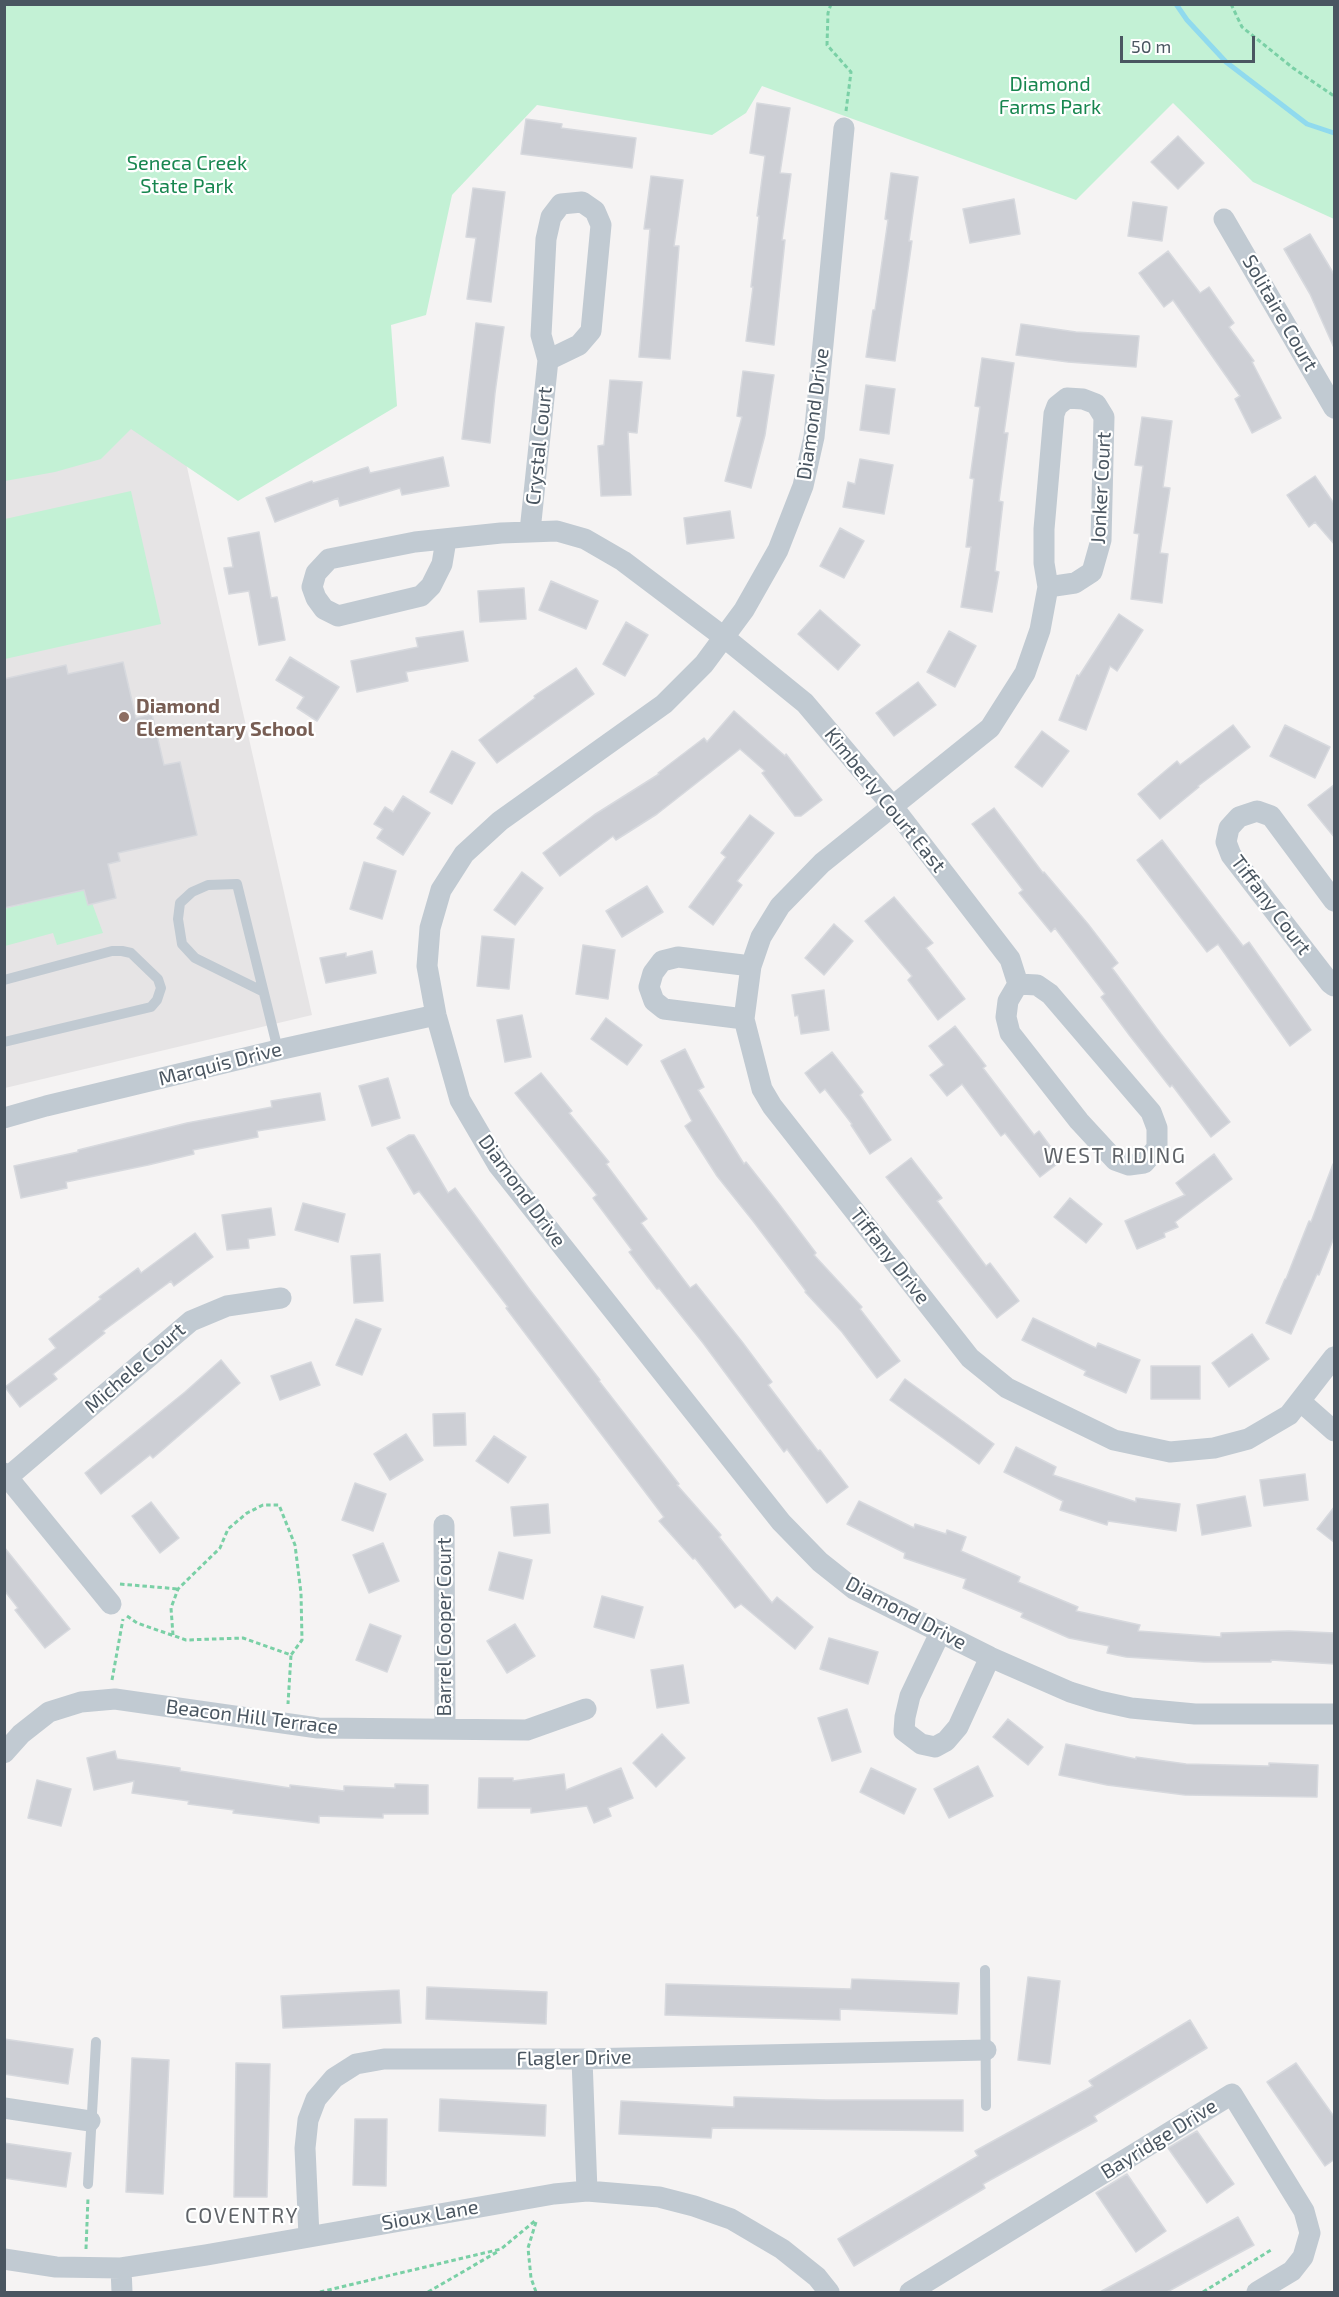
<!DOCTYPE html>
<style>
body{margin:0}
#map{position:relative;width:1339px;height:2297px;overflow:hidden;background:#f5f3f3;font-family:"Exo 2",sans-serif}
canvas{display:block}
.frame{position:absolute;inset:0;border:6px solid #4a5661;pointer-events:none}
.scale{position:absolute;left:1120px;top:36px;width:135px;height:27px;box-sizing:border-box;border:3px solid #4a5661;border-top:0;padding-left:8px;font-size:18px;line-height:21px;white-space:nowrap;color:#4a5661;-webkit-text-stroke:4px #fff;paint-order:stroke}
</style>
<div id="map">
<canvas width="1339" height="2297"></canvas>
<div class="frame"></div>
<div class="scale">50 m</div>
</div>
<script>
const context = document.querySelector('canvas').getContext('2d');
context.lineJoin = 'round';
function fill(path, color) {
  context.fillStyle = color;
  context.fill(path, 'evenodd');
}
function toPath(rows) {
  const path = new Path2D();
  for (const r of rows) {
    path.moveTo(r[0], r[1]);
    for (let i = 2; i < r.length; i += 2) path.lineTo(r[i], r[i + 1]);
  }
  return path;
}
function trace(path, color, width, dash) {
  context.strokeStyle = color;
  context.lineWidth = width;
  context.lineCap = dash ? 'butt' : 'round';
  context.setLineDash(dash || []);
  context.stroke(path);
}
function drawText(font, color, halo, rows, align = 'center') {
  context.font = font + ' "Exo 2",sans-serif';
  context.lineWidth = 4.5;
  context.setLineDash([]);
  context.textBaseline = 'middle';
  context.strokeStyle = halo;
  context.fillStyle = color;
  for (const [text, x, y, turn = 0] of rows) {
    context.save();
    context.translate(x, y);
    context.rotate((+turn || 0) * Math.PI / 180);
    context.textAlign = isNaN(turn) ? turn : align;
    if (halo) context.strokeText(text, 0, 0);
    context.fillText(text, 0, 0);
    context.restore();
  }
}
fill(toPath([
 [5,396,176,419,312,1015,5,1088]
]), '#e6e4e5');
fill(toPath([
 [5,4,1334,5,1334,219,1253,182,1173,103,1076,200,762,86,746,113,712,135,537,105,452,195,426,315,391,325,397,406,238,501,131,429,101,459,55,472,5,481],
 [131,491,161,624,5,659,5,519],
 [87,889,103,933,57,945,53,933,5,946,4,909]
]), '#c3f1d5');
trace(toPath([
 [1176,4,1187,20,1226,62,1307,124,1334,133]
]), '#90daee', 5);
const building = toPath([
 [757,103,790,108,780,173,791,174,782,240,785,240,774,345,746,341,753,287,751,287,759,216,757,216,765,156,750,153,757,103],
 [526,119,562,124,561,128,636,138,632,168,521,154,526,119],
 [1178,136,1204,163,1178,189,1151,162,1178,136],
 [891,173,918,177,909,241,912,241,895,361,866,357,873,310,875,310,888,220,885,219,891,173],
 [651,176,683,180,674,246,679,246,670,359,639,357,650,229,644,229,651,176],
 [473,188,505,192,491,302,467,299,476,238,466,237,473,188],
 [1014,199,1020,234,970,243,963,209,1014,199],
 [1133,202,1167,207,1162,241,1128,236,1133,202],
 [1310,234,1335,276,1335,350,1310,294,1284,249,1310,234],
 [1168,251,1200,293,1209,287,1234,323,1229,327,1254,361,1252,362,1281,418,1252,433,1235,399,1240,396,1173,300,1164,307,1139,273,1168,251],
 [476,323,504,327,495,393,490,443,462,439,476,323],
 [1021,324,1076,332,1139,336,1136,367,1068,362,1016,355,1021,324],
 [982,358,1014,363,1004,433,1008,433,999,501,1003,502,995,571,999,572,992,612,961,607,971,547,966,547,974,479,970,478,980,407,975,406,982,358],
 [743,371,774,375,765,435,751,488,725,481,742,417,737,416,743,371],
 [610,380,642,382,637,433,628,432,631,495,601,496,598,446,604,445,610,380],
 [866,385,895,389,889,434,860,430,866,385],
 [1142,417,1172,421,1163,487,1170,488,1160,553,1168,554,1162,603,1131,599,1139,534,1134,533,1143,466,1135,465,1142,417],
 [443,457,449,486,402,495,400,488,340,506,338,498,275,522,266,498,312,481,313,483,368,467,370,473,443,457],
 [860,459,893,465,884,514,843,507,848,482,855,484,860,459],
 [1315,476,1335,505,1335,545,1315,522,1309,527,1287,495,1315,476],
 [730,511,734,538,687,544,684,518,730,511],
 [840,528,864,541,844,578,820,566,840,528],
 [259,532,271,598,277,597,285,640,259,645,249,591,229,594,224,568,233,567,228,538,259,532],
 [551,581,598,601,586,629,539,610,551,581],
 [524,588,526,619,480,622,478,591,524,588],
 [820,610,860,645,838,670,798,634,820,610],
 [1119,614,1143,630,1117,671,1110,666,1086,730,1059,720,1077,675,1079,676,1119,614],
 [626,622,648,635,625,676,603,664,626,622],
 [463,631,468,661,406,672,408,681,357,692,351,661,418,647,416,638,463,631],
 [949,631,976,646,955,687,927,672,949,631],
 [290,657,339,687,317,721,297,708,304,697,276,680,290,657],
 [123,662,136,718,152,714,164,765,180,762,197,835,118,853,120,861,108,864,116,898,88,905,84,890,4,908,4,679,66,665,68,674,123,662],
 [576,668,594,694,497,763,479,740,535,698,534,696,576,668],
 [918,682,936,705,894,736,876,713,918,682],
 [734,711,785,756,786,754,822,800,801,816,795,816,762,773,765,771,740,749,657,814,616,840,613,836,560,876,543,853,594,815,659,774,658,773,704,738,707,742,734,711],
 [1233,725,1250,747,1198,786,1199,787,1160,819,1138,794,1177,761,1180,765,1233,725],
 [1285,725,1330,747,1315,778,1270,756,1285,725],
 [1042,731,1069,751,1042,787,1015,767,1042,731],
 [452,751,475,763,452,804,430,792,452,751],
 [1335,784,1335,838,1308,805,1335,784],
 [403,796,430,813,403,855,377,838,383,829,374,824,385,807,393,812,403,796],
 [994,808,1043,873,1044,872,1088,924,1118,963,1112,968,1161,1034,1230,1122,1211,1137,1172,1085,1170,1087,1130,1036,1101,997,1105,994,1055,928,1051,932,1019,893,1023,890,972,824,994,808],
 [750,815,774,833,737,881,742,885,713,925,689,907,726,857,721,853,750,815],
 [1162,840,1243,946,1249,942,1311,1030,1290,1046,1218,944,1207,952,1137,860,1162,840],
 [364,862,396,871,382,919,350,909,364,862],
 [522,872,543,888,515,925,494,910,522,872],
 [647,886,663,912,622,937,606,911,647,886],
 [894,897,933,943,926,948,965,999,938,1020,908,980,912,976,865,921,894,897],
 [834,924,853,941,824,975,805,958,834,924],
 [482,936,514,939,509,989,477,986,482,936],
 [583,945,615,950,608,999,576,994,583,945],
 [372,951,376,973,326,983,320,958,346,953,346,957,372,951],
 [824,990,829,1030,801,1034,798,1015,795,1016,792,995,824,990],
 [522,1015,531,1057,505,1062,497,1020,522,1015],
 [606,1018,642,1045,627,1065,591,1039,606,1018],
 [955,1026,986,1066,983,1068,1034,1135,1039,1131,1061,1161,1040,1177,1005,1133,1001,1136,962,1084,947,1096,930,1075,944,1065,929,1046,955,1026],
 [685,1049,704,1087,698,1090,744,1164,746,1162,779,1204,816,1253,814,1255,862,1307,860,1309,900,1361,877,1378,842,1332,805,1292,806,1291,753,1221,717,1176,685,1126,692,1121,661,1061,685,1049],
 [832,1052,863,1092,860,1095,891,1140,870,1154,851,1125,852,1124,825,1089,820,1093,805,1073,832,1052],
 [541,1073,572,1111,569,1113,609,1162,606,1164,647,1219,641,1223,690,1288,696,1284,743,1343,772,1382,768,1385,818,1451,820,1450,848,1487,827,1503,787,1449,784,1452,703,1343,659,1288,657,1289,629,1252,632,1250,593,1198,597,1195,515,1093,541,1073],
 [388,1078,400,1118,372,1126,359,1086,388,1078],
 [320,1093,325,1120,257,1131,258,1137,193,1150,194,1154,148,1165,66,1182,67,1188,21,1198,14,1166,78,1152,78,1150,187,1123,272,1107,271,1101,320,1093],
 [409,1135,414,1135,448,1193,455,1188,530,1290,600,1380,599,1381,679,1484,677,1485,721,1535,719,1537,772,1603,777,1597,813,1627,795,1649,741,1604,735,1608,695,1558,693,1559,659,1521,664,1517,506,1308,508,1307,419,1191,414,1194,387,1148,409,1135],
 [1214,1154,1232,1179,1175,1222,1178,1227,1164,1233,1165,1237,1137,1249,1125,1221,1185,1195,1176,1183,1214,1154],
 [911,1158,942,1198,937,1201,986,1266,990,1263,1019,1301,997,1318,886,1177,911,1158],
 [1333,1164,1335,1235,1319,1275,1317,1274,1291,1334,1266,1323,1285,1279,1286,1279,1309,1221,1311,1222,1333,1164],
 [1070,1198,1102,1224,1086,1243,1054,1217,1070,1198],
 [303,1203,345,1214,338,1242,295,1230,303,1203],
 [271,1208,275,1235,248,1239,249,1248,227,1250,222,1215,271,1208],
 [195,1233,213,1257,174,1286,171,1281,103,1331,105,1333,53,1374,57,1379,20,1407,5,1387,56,1348,49,1339,101,1299,99,1297,138,1268,141,1273,195,1233],
 [380,1254,383,1301,354,1303,351,1256,380,1254],
 [1033,1318,1096,1348,1098,1343,1140,1360,1126,1393,1084,1375,1086,1371,1022,1340,1033,1318],
 [356,1319,381,1329,362,1375,336,1365,356,1319],
 [1252,1334,1269,1359,1229,1387,1212,1363,1252,1334],
 [221,1360,240,1383,153,1458,150,1455,101,1494,85,1473,185,1392,221,1360],
 [311,1362,320,1385,280,1400,271,1376,311,1362],
 [1151,1366,1200,1366,1200,1399,1151,1399,1151,1366],
 [905,1379,994,1444,979,1464,890,1400,905,1379],
 [465,1413,466,1445,434,1446,433,1414,465,1413],
 [406,1434,423,1460,390,1480,374,1454,406,1434],
 [494,1436,526,1457,508,1483,476,1461,494,1436],
 [1016,1447,1056,1467,1053,1475,1136,1502,1136,1498,1180,1504,1176,1531,1108,1521,1107,1525,1060,1510,1063,1501,1004,1472,1016,1447],
 [1305,1474,1308,1500,1264,1506,1260,1480,1305,1474],
 [355,1483,386,1494,373,1531,342,1520,355,1483],
 [1245,1496,1251,1526,1202,1535,1197,1505,1245,1496],
 [859,1501,914,1528,915,1524,946,1534,947,1530,966,1537,961,1551,1020,1577,1018,1582,1078,1607,1076,1611,1140,1625,1138,1631,1221,1637,1221,1633,1289,1631,1335,1633,1335,1664,1271,1660,1271,1662,1204,1662,1126,1657,1107,1653,1109,1646,1069,1638,1021,1617,1023,1613,963,1588,966,1579,904,1558,905,1553,847,1524,859,1501],
 [151,1502,179,1538,160,1553,132,1516,151,1502],
 [548,1504,550,1533,514,1536,511,1507,548,1504],
 [1335,1506,1335,1543,1317,1529,1335,1506],
 [383,1543,399,1581,369,1593,353,1555,383,1543],
 [4,1547,70,1629,45,1648,15,1610,18,1608,4,1590,4,1547],
 [499,1552,532,1560,523,1599,489,1590,499,1552],
 [602,1596,643,1607,634,1638,594,1627,602,1596],
 [370,1624,401,1636,387,1672,356,1660,370,1624],
 [515,1624,535,1656,507,1673,487,1641,515,1624],
 [829,1638,878,1652,868,1684,820,1669,829,1638],
 [683,1665,689,1703,657,1708,651,1670,683,1665],
 [847,1709,861,1752,832,1761,818,1718,847,1709],
 [1008,1719,1043,1747,1028,1765,993,1737,1008,1719],
 [662,1734,685,1758,656,1787,633,1763,662,1734],
 [1066,1744,1136,1759,1136,1757,1186,1764,1269,1766,1269,1763,1318,1765,1317,1797,1185,1795,1107,1785,1059,1775,1066,1744],
 [115,1751,117,1759,180,1768,180,1771,290,1788,290,1785,344,1791,344,1786,395,1788,395,1784,428,1785,428,1814,383,1814,383,1818,319,1816,319,1823,233,1813,234,1810,188,1804,189,1801,132,1793,134,1781,94,1790,87,1758,115,1751],
 [978,1766,993,1796,949,1818,934,1789,978,1766],
 [621,1768,633,1798,608,1808,611,1816,594,1823,587,1806,531,1813,531,1808,478,1808,479,1778,513,1778,513,1781,564,1774,566,1790,621,1768],
 [871,1768,916,1789,904,1814,860,1792,871,1768],
 [37,1780,71,1789,61,1826,28,1818,37,1780],
 [1028,1977,1060,1981,1050,2064,1018,2060,1028,1977],
 [852,1979,959,1983,957,2014,840,2009,840,2020,665,2015,666,1984,851,1989,852,1979],
 [427,1987,547,1992,546,2024,426,2019,427,1987],
 [399,1990,401,2023,283,2028,281,1996,399,1990],
 [1190,2020,1207,2048,1094,2116,1097,2121,983,2184,985,2188,854,2266,838,2239,978,2156,975,2151,1093,2086,1089,2081,1190,2020],
 [4,2039,73,2049,68,2084,4,2074,4,2039],
 [132,2058,169,2060,163,2194,126,2192,132,2058],
 [236,2063,270,2064,267,2197,234,2197,236,2063],
 [1296,2063,1335,2118,1335,2159,1325,2166,1267,2082,1296,2063],
 [734,2097,826,2100,963,2100,963,2131,712,2128,711,2138,619,2134,621,2101,734,2107,734,2097],
 [440,2099,546,2105,545,2136,439,2131,440,2099],
 [355,2119,387,2119,386,2186,353,2185,355,2119],
 [1197,2131,1234,2184,1207,2203,1168,2148,1197,2131],
 [4,2143,71,2153,66,2187,4,2178,4,2143],
 [1127,2174,1166,2231,1136,2252,1096,2193,1127,2174],
 [1238,2217,1254,2245,1167,2292,1100,2292,1238,2217]
]);
fill(building, '#cdcfd5');
trace(building, '#d7d9de', 1.5);
trace(toPath([
 [831,4,828,13,827,45,851,72,846,111],
 [1231,4,1242,27,1293,68,1334,96],
 [120,1584,178,1589],
 [127,1616,137,1623,186,1640,243,1638,291,1655,288,1704],
 [173,1635,171,1608,178,1589,220,1548,228,1529,247,1513,263,1505,279,1505,295,1545,301,1593,302,1640,291,1655],
 [112,1680,123,1619],
 [536,2222,528,2248,531,2278,536,2292],
 [86,2249,88,2198],
 [320,2292,501,2249,536,2220],
 [428,2292,497,2252],
 [1203,2292,1271,2250]
]), '#7ad0a6', 3, [4.5, 3]);
trace(toPath([
 [4,980,112,951,122,951,131,953,158,979,161,988,157,1000,151,1007,4,1042],
 [262,991,195,958,182,944,178,919,180,903,192,892,208,885,237,884,278,1050],
 [985,1970,986,2106],
 [88,2184,96,2042]
]), '#c1cad2', 10);
trace(toPath([
 [844,128,814,437,803,486,778,550,744,610,704,664,664,704,500,821,464,854,441,890,430,928,427,966,436,1015,460,1100,498,1165,781,1522,820,1562,854,1589,990,1657,1070,1692,1099,1701,1131,1708,1195,1714,1334,1714],
 [1224,219,1334,408],
 [530,531,548,360,541,335,546,239,551,217,561,204,582,202,595,211,601,225,591,331,579,345,548,360],
 [446,540,442,564,431,586,421,596,338,616,324,609,316,598,312,587,316,573,329,559,415,542,501,533,557,531,585,539,623,561,725,638,805,703,893,807,1010,959,1018,984,1008,1001,1006,1017,1010,1033,1079,1121,1115,1160,1129,1165,1144,1163,1157,1148,1157,1128,1151,1112,1050,994,1037,985,1018,984],
 [1048,587,1075,583,1092,572,1101,540,1104,417,1096,404,1083,399,1067,398,1057,406,1054,414,1044,529,1044,563,1048,587,1040,630,1025,673,990,728,822,863,780,906,761,937,751,966,744,1019,762,1089,772,1106,970,1358,1007,1388,1114,1440,1170,1452,1214,1448,1248,1439,1289,1415,1334,1357],
 [1334,901,1271,816,1257,811,1239,817,1229,828,1226,842,1231,855,1330,983,1334,986],
 [744,1019,664,1009,654,1001,649,987,653,973,662,961,678,957,751,966],
 [4,1118,46,1106,278,1050,436,1015],
 [1300,1401,1334,1431],
 [4,1473,111,1604],
 [8,1477,191,1321,227,1306,281,1298],
 [444,1525,445,1729],
 [940,1633,910,1696,905,1717,904,1731,921,1744,935,1747,946,1741,958,1727,990,1657],
 [4,1753,21,1734,49,1712,81,1702,115,1699,318,1728,527,1730,586,1709],
 [582,2059,587,2191],
 [4,2108,90,2121],
 [309,2236,305,2148,308,2120,316,2099,334,2078,356,2064,384,2059,582,2059,986,2050],
 [4,2259,56,2267,121,2268,206,2255,554,2194,587,2191,659,2197,694,2206,731,2219,782,2249,817,2277,829,2292],
 [121,2268,122,2292],
 [910,2292,1232,2094,1304,2211,1310,2233,1303,2257,1292,2271,1257,2292]
]), '#c1cad2', 21);
for (const [x, y, r, color] of [
 [124,717,6,"#8d6e63"]
]) {
  const dot = new Path2D();
  dot.arc(x, y, r, 0, 2 * Math.PI);
  context.fillStyle = color;
  context.fill(dot);
  trace(dot, '#fff', 2);
}
drawText('20px', '#17864f', '#fff', [
 ["Diamond",1050,84],
 ["Farms Park",1050,107],
 ["Seneca Creek",187,163],
 ["State Park",187,186]
]);
drawText('20px', '#4a5661', '#fff', [
 ["Solitaire Court",1280,313,60],
 ["Diamond Drive",813,414,-82],
 ["Crystal Court",539,446,-84],
 ["Jonker Court",1101,488,-87],
 ["Kimberly Court East",885,800,51],
 ["Tiffany Court",1271,905,53],
 ["Marquis Drive",220,1064,-14],
 ["Diamond Drive",522,1191,54],
 ["Tiffany Drive",890,1256,52],
 ["Michele Court",135,1368,-41],
 ["Diamond Drive",906,1613,28],
 ["Barrel Cooper Court",444,1627,-90],
 ["Beacon Hill Terrace",252,1717,7],
 ["Flagler Drive",574,2058,-1],
 ["Bayridge Drive",1159,2139,-32],
 ["Sioux Lane",430,2215,-10]
]);
drawText('bold 20px', '#785e54', '#fff', [
 ["Diamond",136,706],
 ["Elementary School",136,729]
], 'left');
context.letterSpacing = '1.5px';
drawText('21px', '#5f6368', '#fff', [
 ["WEST RIDING",1115,1156],
 ["COVENTRY",242,2216]
]);
context.letterSpacing = '0px';
</script>
